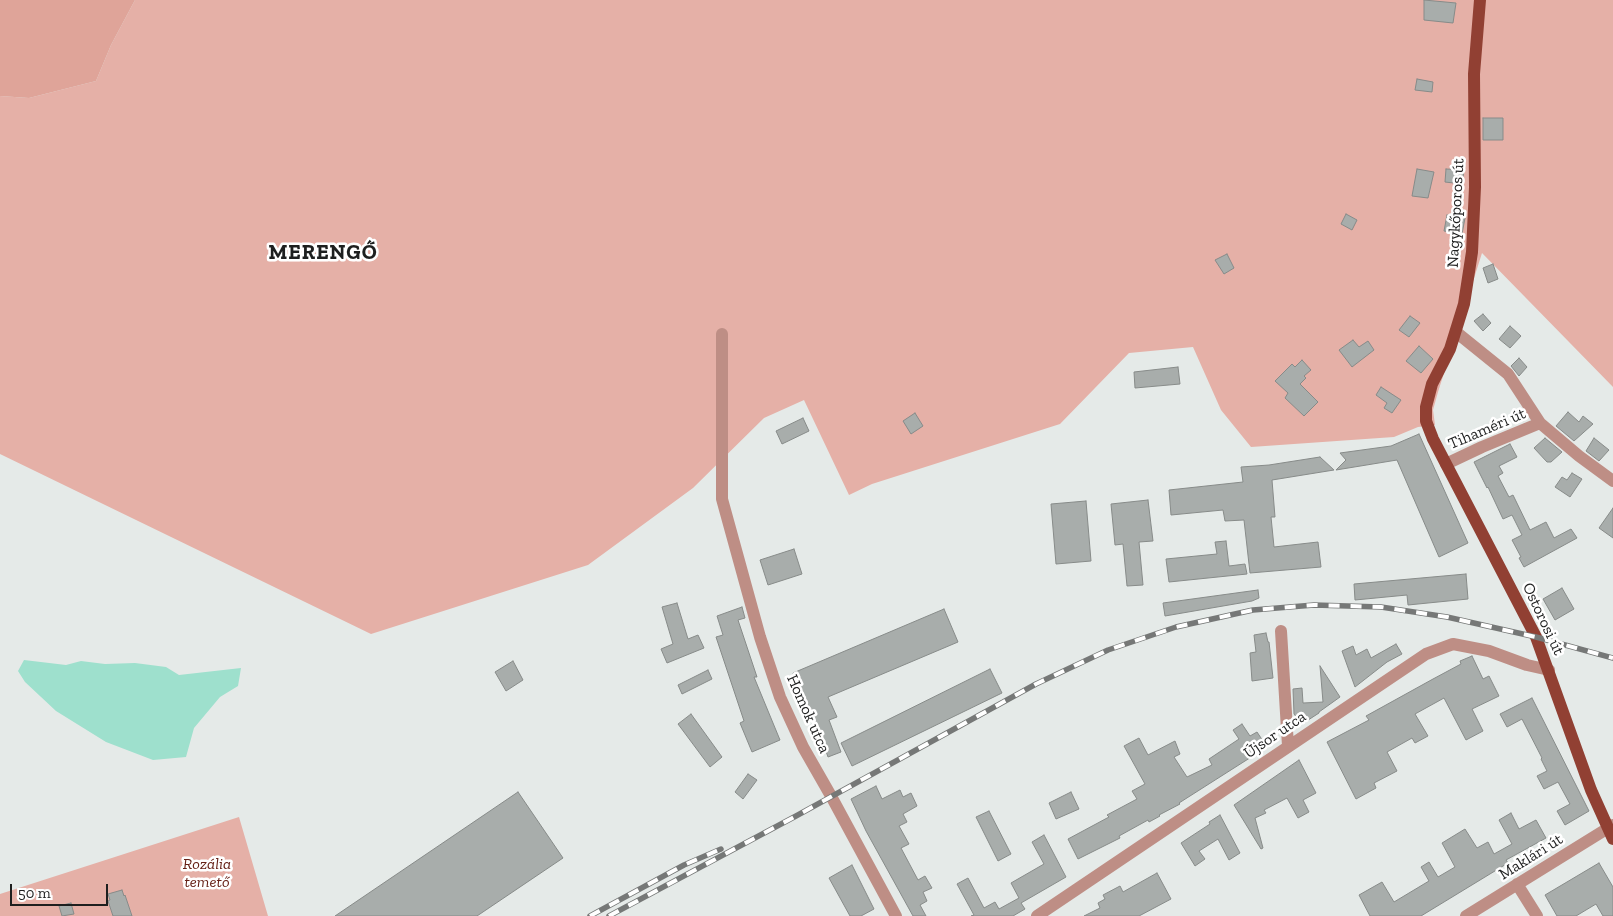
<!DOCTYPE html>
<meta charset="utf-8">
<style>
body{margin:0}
#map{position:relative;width:1613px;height:916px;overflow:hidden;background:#e5eae8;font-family:"Zilla Slab",serif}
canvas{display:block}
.scale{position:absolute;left:10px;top:884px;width:98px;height:22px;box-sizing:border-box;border:2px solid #1e1f1f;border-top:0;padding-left:6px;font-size:15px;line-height:18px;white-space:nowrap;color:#1e1f1f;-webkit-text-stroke:4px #fff;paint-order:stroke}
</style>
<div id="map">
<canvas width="1613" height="916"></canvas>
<div class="scale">50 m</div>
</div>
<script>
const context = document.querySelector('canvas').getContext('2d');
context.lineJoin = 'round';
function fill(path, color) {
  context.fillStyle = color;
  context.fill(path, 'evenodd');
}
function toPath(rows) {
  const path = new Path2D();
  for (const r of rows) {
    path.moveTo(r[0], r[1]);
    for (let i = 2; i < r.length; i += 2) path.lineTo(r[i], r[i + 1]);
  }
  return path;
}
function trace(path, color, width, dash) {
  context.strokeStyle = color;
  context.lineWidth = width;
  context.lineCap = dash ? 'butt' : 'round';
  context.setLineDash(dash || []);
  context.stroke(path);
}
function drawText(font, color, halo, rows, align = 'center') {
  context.font = font + ' "Zilla Slab",serif';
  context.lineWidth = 5;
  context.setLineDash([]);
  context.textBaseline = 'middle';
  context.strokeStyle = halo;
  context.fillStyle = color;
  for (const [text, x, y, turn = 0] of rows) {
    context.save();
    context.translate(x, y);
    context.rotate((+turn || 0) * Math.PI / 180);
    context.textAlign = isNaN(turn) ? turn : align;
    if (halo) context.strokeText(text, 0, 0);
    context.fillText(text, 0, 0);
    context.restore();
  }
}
fill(toPath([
 [135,0,1613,0,1613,387,1482,253,1438,392,1433,410,1435,425,1418,427,1394,437,1251,447,1221,410,1193,347,1129,353,1060,424,872,484,849,495,804,400,764,418,693,488,588,565,371,634,0,454,0,96,29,98,96,81,111,45],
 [239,817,268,916,0,916,0,894]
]), '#e5b0a7');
fill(toPath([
 [0,0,135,0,111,45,96,81,29,98,0,96]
]), '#dfa499');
fill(toPath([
 [24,660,66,665,81,661,105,664,135,663,166,667,179,675,241,668,238,686,220,697,194,728,186,757,153,760,106,742,56,711,25,682,18,671]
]), '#9ee0cd');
const building = toPath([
 [1424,0,1456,3,1453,23,1424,20,1424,0],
 [1417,79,1433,82,1432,92,1415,90,1417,79],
 [1483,118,1503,118,1503,140,1483,140,1483,118],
 [1417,169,1434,172,1428,198,1412,196,1417,169],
 [1446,169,1464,170,1462,184,1445,182,1446,169],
 [1346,214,1357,220,1352,230,1341,224,1346,214],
 [1447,215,1465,218,1462,234,1444,231,1447,215],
 [1227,254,1234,268,1224,274,1215,260,1227,254],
 [1493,264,1498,279,1488,283,1483,268,1493,264],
 [1483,314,1491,323,1483,331,1474,321,1483,314],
 [1410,316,1420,323,1409,337,1399,330,1410,316],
 [1510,326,1521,336,1510,348,1499,339,1510,326],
 [1353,340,1359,347,1368,341,1374,350,1352,367,1339,350,1353,340],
 [1419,346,1433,359,1421,373,1406,361,1419,346],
 [1519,358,1527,367,1519,376,1511,366,1519,358],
 [1302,360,1311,370,1304,376,1306,378,1300,384,1318,402,1304,416,1285,398,1288,393,1275,381,1292,364,1295,367,1302,360],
 [1178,367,1180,384,1135,388,1134,372,1178,367],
 [1381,387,1401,400,1392,413,1384,408,1387,403,1376,395,1381,387],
 [1568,412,1579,422,1583,416,1593,424,1574,441,1556,426,1568,412],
 [915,413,923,426,911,434,903,421,915,413],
 [803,418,809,431,782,444,776,431,803,418],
 [1419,434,1468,543,1439,557,1397,460,1336,470,1346,460,1340,453,1391,446,1419,434],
 [1545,438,1562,452,1551,462,1547,462,1534,448,1545,438],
 [1594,438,1609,450,1599,461,1586,451,1594,438],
 [1510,444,1517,457,1499,466,1503,473,1498,476,1509,497,1513,495,1530,530,1546,522,1554,538,1571,529,1577,538,1524,567,1519,558,1521,557,1512,540,1522,535,1512,515,1503,519,1488,487,1487,488,1474,462,1510,444],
 [1320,457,1334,470,1272,480,1275,517,1271,517,1274,547,1318,542,1321,567,1250,573,1244,520,1225,521,1223,510,1171,515,1169,490,1243,482,1241,467,1269,465,1320,457],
 [1572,473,1582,479,1570,497,1555,487,1562,477,1567,480,1572,473],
 [1148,500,1153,541,1139,542,1143,585,1127,586,1123,544,1115,545,1111,504,1148,500],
 [1086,501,1091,561,1056,564,1051,504,1086,501],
 [1613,508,1613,538,1599,528,1613,508],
 [1226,541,1229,566,1245,564,1247,574,1169,582,1166,559,1217,554,1215,542,1226,541],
 [794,549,802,574,768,585,760,560,794,549],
 [1466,574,1468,599,1408,605,1407,595,1355,600,1354,584,1466,574],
 [1562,588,1574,609,1555,620,1543,599,1562,588],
 [1258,590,1259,598,1252,601,1165,616,1163,603,1258,590],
 [677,603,688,639,698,635,704,648,667,663,661,649,673,644,662,607,677,603],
 [742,607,745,618,738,620,757,677,754,677,780,740,752,752,740,723,744,721,716,637,723,635,717,616,742,607],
 [944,609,958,642,828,697,837,717,829,720,841,752,828,757,822,740,793,673,944,609],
 [1266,633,1268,642,1269,642,1273,678,1252,681,1250,653,1256,652,1254,635,1266,633],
 [1396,644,1402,654,1387,662,1355,687,1342,651,1353,646,1356,655,1367,649,1371,658,1396,644],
 [1472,656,1483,679,1489,676,1499,696,1472,709,1483,731,1466,740,1444,698,1415,714,1428,736,1415,743,1412,738,1387,752,1397,771,1374,783,1376,788,1356,799,1327,742,1369,720,1366,716,1433,679,1461,664,1460,661,1472,656],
 [513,661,523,680,506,691,495,672,513,661],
 [1320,666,1340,697,1319,712,1319,713,1302,724,1294,714,1293,689,1302,688,1303,703,1323,702,1320,666],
 [990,669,1002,693,852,766,841,743,990,669],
 [708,670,712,679,682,694,678,685,708,670],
 [1532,698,1589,811,1565,825,1557,811,1570,804,1558,782,1544,789,1537,776,1547,771,1541,759,1542,758,1522,719,1507,727,1500,714,1532,698],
 [691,714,722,757,710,767,678,724,691,714],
 [1242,724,1250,736,1257,732,1267,747,1179,803,1180,804,1159,815,1160,816,1149,822,1148,820,1119,836,1120,838,1078,859,1068,839,1109,817,1107,815,1137,799,1132,791,1145,784,1124,746,1139,738,1148,755,1175,741,1180,754,1174,757,1187,777,1212,765,1209,759,1239,739,1233,730,1242,724],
 [1299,760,1316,793,1303,800,1309,812,1298,818,1287,798,1264,810,1266,813,1255,818,1263,848,1261,849,1234,805,1299,760],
 [748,774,757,780,743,799,735,792,748,774],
 [876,786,882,799,900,790,903,797,911,793,917,806,903,814,907,822,899,826,909,844,901,848,918,880,925,876,932,888,923,892,927,901,920,905,926,916,913,916,866,831,851,799,876,786],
 [518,792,563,858,477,916,335,916,518,792],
 [1071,792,1079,809,1056,819,1049,803,1071,792],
 [989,811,1011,854,998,861,976,817,989,811],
 [1511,813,1519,829,1536,820,1546,838,1506,860,1508,863,1421,916,1370,916,1359,895,1382,882,1394,902,1429,881,1421,867,1429,862,1438,877,1455,867,1442,843,1465,829,1477,848,1488,842,1494,854,1512,844,1499,820,1511,813],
 [1220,815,1240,853,1229,860,1218,839,1199,851,1205,859,1195,866,1181,843,1210,824,1209,822,1220,815],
 [1044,835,1066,877,1021,903,1025,909,1013,916,971,916,974,915,957,884,968,878,984,908,995,902,999,909,1019,898,1011,883,1044,864,1032,842,1044,835],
 [1599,863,1613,887,1613,916,1603,916,1596,904,1576,916,1557,916,1545,895,1599,863],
 [852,865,874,909,861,916,850,916,829,878,852,865],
 [1157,873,1171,899,1139,916,1084,916,1100,908,1098,903,1105,899,1103,895,1120,886,1123,892,1157,873],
 [122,890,124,896,125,895,132,916,113,916,108,901,110,900,108,894,122,890],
 [71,903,74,914,62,916,59,906,71,903]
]);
fill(building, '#a8adab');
trace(building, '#878b89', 1);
trace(toPath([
 [1456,332,1508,374,1540,423],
 [722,334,722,499,760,637,780,697,803,747,831,796,896,916],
 [1446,464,1482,447,1540,423,1579,456,1613,481],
 [1281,631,1288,746],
 [1517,884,1537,916],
 [1037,916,1426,654,1453,644,1489,651,1527,665,1549,670],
 [1466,916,1613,825]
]), '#be8e85', 12);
trace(toPath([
 [1480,0,1474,74,1475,187,1472,252,1464,304,1450,349,1432,384,1426,407,1426,421,1433,439,1536,637,1591,790,1613,839]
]), '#914033', 12);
const rail = toPath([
 [590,916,684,865,721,849],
 [609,916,796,816,1036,684,1108,650,1176,627,1253,610,1314,605,1381,607,1447,617,1536,637,1613,658]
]);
trace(rail, '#767877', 5.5);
trace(rail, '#fff', 4, [11]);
drawText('16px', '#1e1f1f', '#fff', [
 ["Nagykőporos út",1456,213,-87],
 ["Tihaméri út",1487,429,-23],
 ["Ostorosi út",1543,619,65],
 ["Homok utca",808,714,66],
 ["Újsor utca",1275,735,-34],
 ["Maklári út",1531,857,-32]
]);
drawText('italic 16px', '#652016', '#fff', [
 ["Rozália",207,864],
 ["temető",207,882]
]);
context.letterSpacing = '1px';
drawText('bold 21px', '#1e1f1f', '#fff', [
 ["MERENGŐ",323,253]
]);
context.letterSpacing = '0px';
</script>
